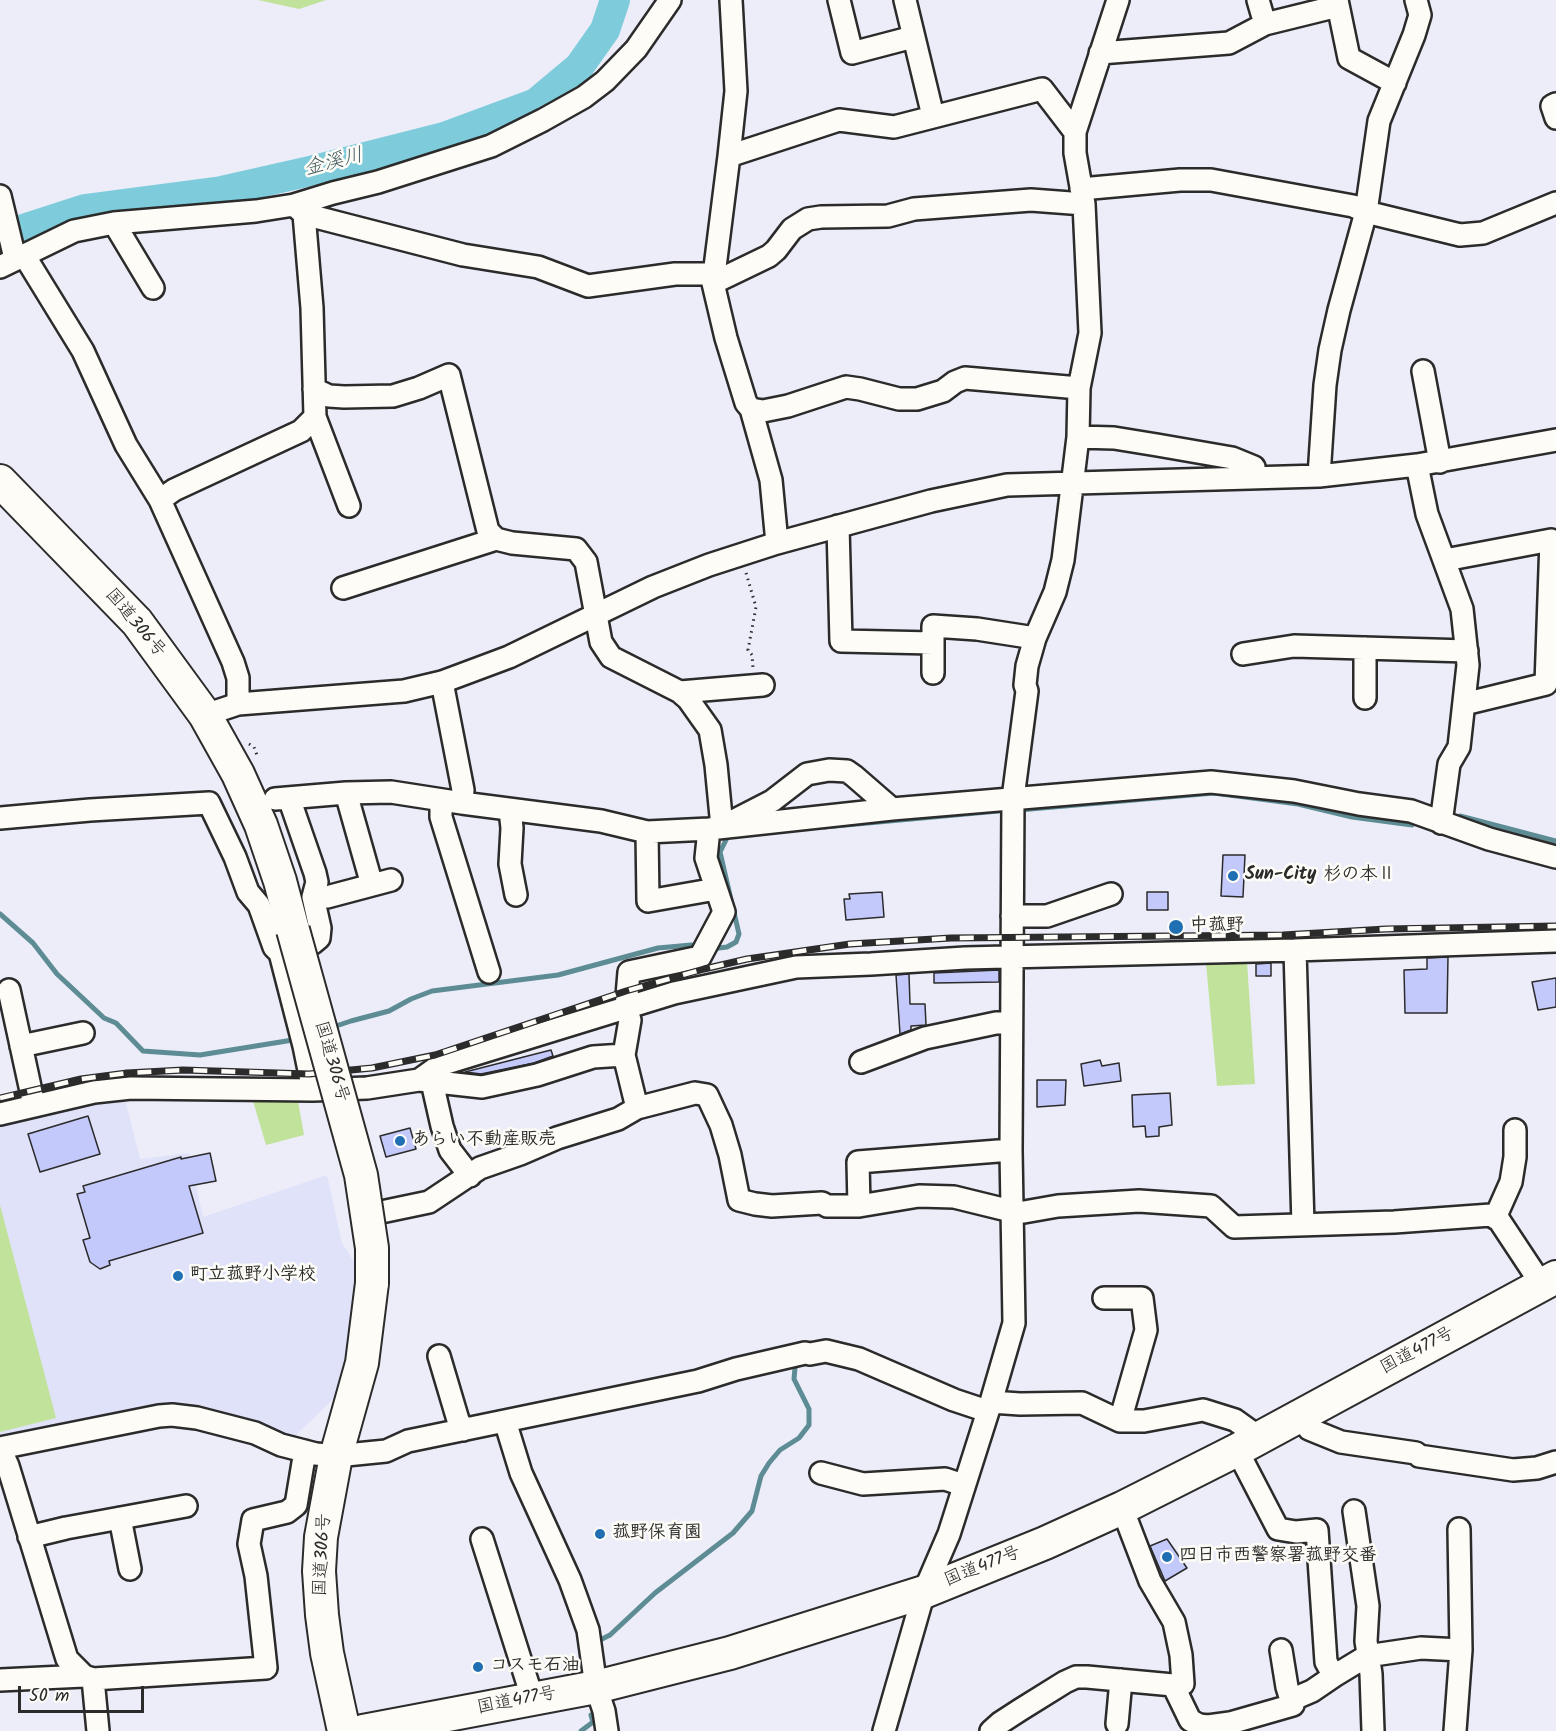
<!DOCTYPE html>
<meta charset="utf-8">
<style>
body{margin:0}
#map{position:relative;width:1556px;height:1731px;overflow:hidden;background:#ecedf8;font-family:Kalam,sans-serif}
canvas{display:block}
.scale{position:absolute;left:18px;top:1686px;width:126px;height:27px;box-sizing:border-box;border:3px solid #2b2b2b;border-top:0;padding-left:8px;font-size:18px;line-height:21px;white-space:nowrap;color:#2b2b2b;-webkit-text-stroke:4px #fdfcf7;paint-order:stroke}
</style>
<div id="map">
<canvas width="1556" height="1731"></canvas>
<div class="scale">50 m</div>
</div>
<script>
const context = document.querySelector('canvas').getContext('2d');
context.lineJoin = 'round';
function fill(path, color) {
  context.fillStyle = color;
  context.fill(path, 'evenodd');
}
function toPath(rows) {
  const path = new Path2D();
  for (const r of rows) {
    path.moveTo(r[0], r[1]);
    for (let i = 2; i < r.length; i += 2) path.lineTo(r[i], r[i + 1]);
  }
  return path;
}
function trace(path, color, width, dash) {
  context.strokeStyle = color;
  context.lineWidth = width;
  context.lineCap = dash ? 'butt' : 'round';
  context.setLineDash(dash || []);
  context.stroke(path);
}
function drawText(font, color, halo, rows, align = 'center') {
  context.font = font + ' Kalam,"Klee One",sans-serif';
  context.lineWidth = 5;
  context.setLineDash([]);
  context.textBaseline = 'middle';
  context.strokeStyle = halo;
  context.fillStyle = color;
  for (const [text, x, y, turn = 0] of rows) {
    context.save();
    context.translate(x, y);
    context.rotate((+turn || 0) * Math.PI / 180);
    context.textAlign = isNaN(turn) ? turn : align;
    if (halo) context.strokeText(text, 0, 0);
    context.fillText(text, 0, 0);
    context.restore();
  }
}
fill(toPath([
 [125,1099,140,1159,189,1153,203,1217,327,1175,342,1243,356,1265,356,1287,349,1342,335,1397,293,1438,198,1411,0,1441,0,1123,93,1100]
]), '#e0e2f9');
fill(toPath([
 [258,0,326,0,299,9],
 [1247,961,1255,1084,1217,1086,1206,963],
 [253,1101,298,1101,304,1135,266,1145],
 [0,1205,56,1418,0,1432]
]), '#c1e29b');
trace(toPath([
 [1019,810,1214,793,1298,804,1352,817,1412,825],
 [1460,816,1556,841],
 [824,827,1009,810],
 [0,914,33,943,57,974,104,1018,116,1023,143,1051,200,1055,299,1039],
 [711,949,727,947,736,942,739,934,720,852,728,836,732,836],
 [330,1028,351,1021,389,1011,411,999,432,991,558,975,658,948,691,945,699,947],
 [600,1640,610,1635,655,1593,733,1533,752,1511,761,1476,769,1463,780,1450,799,1438,809,1425,809,1409,794,1379,795,1368],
 [581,1731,593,1722,591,1715]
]), '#5d8c95', 5);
trace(toPath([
 [0,239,17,231,85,209,222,191,306,172,444,137,536,103,579,67,605,30,615,0]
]), '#7eccdb', 30);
const building = toPath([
 [1223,855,1245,855,1243,897,1221,896,1223,855],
 [882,892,884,917,846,920,844,899,850,899,849,894,882,892],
 [1147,892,1168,892,1168,910,1147,910,1147,892],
 [1448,957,1447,1013,1405,1013,1404,970,1427,969,1427,958,1448,957],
 [1271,963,1271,976,1256,976,1256,964,1271,963],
 [999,970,999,982,934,983,934,973,999,970],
 [909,974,910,1004,925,1004,926,1025,911,1026,911,1030,900,1034,896,975,909,974],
 [1556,978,1556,1007,1538,1010,1532,982,1556,978],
 [551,1050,553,1056,534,1063,481,1074,465,1072,551,1050],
 [1100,1060,1102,1066,1119,1063,1121,1081,1084,1086,1081,1064,1100,1060],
 [1037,1080,1066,1080,1065,1105,1037,1107,1037,1080],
 [1170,1093,1172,1125,1159,1127,1159,1136,1146,1137,1145,1126,1133,1127,1132,1095,1170,1093],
 [88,1116,100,1154,40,1172,28,1134,88,1116],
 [410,1128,416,1149,386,1157,380,1136,410,1128],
 [210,1153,216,1181,189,1186,203,1233,109,1261,110,1265,100,1269,90,1262,83,1240,90,1238,77,1194,85,1192,83,1186,181,1157,181,1159,210,1153],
 [1167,1539,1187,1568,1165,1581,1150,1546,1167,1539]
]);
fill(building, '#c4c9fb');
trace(building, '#2b2b2b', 1.5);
const minor = toPath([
 [839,0,852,53,913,37],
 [905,0,933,116],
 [1337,0,1349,58,1395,83],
 [1265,24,1338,6],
 [1100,53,1229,43,1265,24,1258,0],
 [1556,104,1552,106,1556,118],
 [1075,132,1042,89,894,127,839,120,729,156,713,283,726,338,746,403,751,409,763,411,788,406,846,387,860,389,899,399,917,399,943,391,955,382,965,378,1079,388],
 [729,156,736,91,731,0],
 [1081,189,1180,180,1211,180,1353,206,1366,212,1460,235,1483,233,1556,203],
 [0,196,13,250,17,258],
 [294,205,304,214,463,255,538,267,588,286,675,274,714,274],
 [304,214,312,308,315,417,349,506],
 [114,223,153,288],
 [24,255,83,351,126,445,160,500,233,662,238,678,238,704],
 [0,267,74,231,114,223,256,211,294,205,333,193,378,182,491,146,543,120,584,97,605,81,636,49,670,0],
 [713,283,769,256,776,250,792,229,808,219,821,217,888,216,914,209,1031,200,1084,204],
 [1423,371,1440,462],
 [314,389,329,396,344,397,393,396,419,388,449,375,488,531,496,539],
 [751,409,771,480,777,543],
 [1078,437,1114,438,1157,445,1232,458,1254,467],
 [1417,465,1427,514,1462,609,1468,665,1459,747,1449,764,1441,823],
 [1319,476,1325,385,1330,350,1339,310,1366,212,1379,121,1414,35,1420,15,1416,0],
 [160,500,174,490,301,431,315,417],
 [838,526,841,641,933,643],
 [1445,560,1551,540,1546,684,1464,704],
 [343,588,496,539,512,543,576,549,586,562,601,642,611,657,680,692,688,699,710,730,716,765,722,827],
 [1365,648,1365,698],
 [1243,654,1294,646,1467,651],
 [933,673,933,626,977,629,1035,638],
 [442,682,463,790,462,803],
 [680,692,763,685],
 [205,715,238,704,404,691,442,682,509,657,653,587,709,565,777,543,931,501,1007,485,1319,476,1417,465,1556,440],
 [346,793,372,885],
 [275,799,346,793,391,792,462,803,601,821,647,832,709,829,892,809,1211,782,1294,791,1359,804,1411,811,1489,839,1556,857],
 [441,800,441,817,489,972],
 [510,810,512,828,510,864,516,895],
 [0,818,90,810,209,803,235,857,248,892,259,905,274,947,280,953,313,943,319,938,320,928,313,897,317,882,315,873,289,798],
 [733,821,772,801,807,774,829,770,847,771,854,776,892,809],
 [647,832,648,901,716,889],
 [327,897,391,880],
 [1012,916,1047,916,1111,894],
 [1295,950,1303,1225],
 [280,953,304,1046,313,1090],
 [9,990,34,1105],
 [21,1046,83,1033],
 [861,1062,925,1038,996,1023,1011,1023],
 [419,1080,482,1087,537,1075,593,1057,624,1055],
 [432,1082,442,1126,450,1150,470,1176],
 [637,1108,695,1093,707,1095,721,1125,730,1155,739,1200,755,1204,772,1206,822,1203,827,1206,859,1206,919,1196,954,1197,1011,1211,1024,1212,1058,1206,1139,1201,1211,1206,1234,1227,1394,1222,1491,1215,1499,1220,1542,1285],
 [0,1114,94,1092,131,1088,313,1090,367,1088,419,1080,440,1065,674,993,796,967,871,964,965,958,1295,950,1556,941],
 [859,1206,858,1162,1011,1150],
 [386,1211,429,1202,480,1168,520,1154,557,1138,618,1119,637,1108,624,1055,630,1020,626,1008,629,972,700,957,724,912,706,858,709,829],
 [1495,1218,1511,1182,1515,1157,1515,1130],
 [1104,1298,1142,1298,1146,1330,1120,1421],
 [439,1356,458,1420,463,1430],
 [991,1402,1020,1404,1082,1403,1120,1421,1144,1421,1203,1410,1235,1420,1260,1438],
 [1301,1415,1309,1429,1341,1442,1416,1453,1419,1456,1513,1470,1537,1468,1556,1462],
 [505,1421,521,1473,570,1580,588,1630,596,1687,604,1711,607,1731],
 [0,1448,159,1416,172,1415,197,1418,255,1433,281,1445,316,1454,336,1456,386,1451,408,1441,698,1381,736,1369,805,1353,810,1354,826,1351,859,1359,954,1400,987,1411],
 [0,1448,8,1466,67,1659,84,1676],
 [821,1473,863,1484,945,1479,963,1485],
 [1122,1508,1150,1581,1174,1622,1181,1655,1183,1684,1173,1685,1190,1720,1199,1725,1208,1726,1230,1723,1293,1705,1291,1700,1312,1691,1334,1676,1326,1662,1317,1530,1296,1532,1278,1529,1237,1450],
 [1354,1511,1368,1606,1366,1641,1371,1674,1373,1731],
 [120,1518,130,1569],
 [29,1537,66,1528,186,1506],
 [482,1539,533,1700],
 [1281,1650,1287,1687,1291,1700],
 [1334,1676,1367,1656,1421,1648,1461,1650],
 [93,1679,266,1668,256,1576,249,1544,253,1520,287,1512,296,1505,305,1451],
 [0,1680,84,1676,93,1679,98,1731],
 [1117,1724,1121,1680],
 [884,1731,924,1592,949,1534,991,1402,1014,1323,1011,1150,1013,798,1027,691,1025,685,1027,666,1035,638,1055,592,1063,560,1078,437,1079,388,1090,333,1084,204,1075,153,1075,132,1118,0],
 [991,1731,1000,1723,1020,1710,1065,1682,1076,1677,1087,1677,1173,1685],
 [1455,1731,1461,1650,1459,1529]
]);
const highway = toPath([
 [0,481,137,622,205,715,238,774,261,825,280,881,293,930],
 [344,1731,327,1653,322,1615,319,1571,321,1537,336,1456,362,1363,372,1283],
 [363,1731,596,1687,730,1653,924,1592,1045,1543,1122,1508,1237,1450,1556,1277]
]);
trace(minor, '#2b2b2b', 26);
trace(highway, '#2b2b2b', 36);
trace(toPath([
 [746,573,756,607,748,650,752,655,753,668],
 [249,744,254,747,258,758]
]), '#2b2b2b', 3, [1.5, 4.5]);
trace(minor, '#fdfcf7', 21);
trace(highway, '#fdfcf7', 32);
const rail = toPath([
 [0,1098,81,1079,127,1073,183,1070,309,1074,372,1068,435,1055,626,991,704,969,747,959,850,944,951,938,1283,935,1386,929,1556,926]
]);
trace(rail, '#2b2b2b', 7);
trace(rail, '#fdfcf7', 4.5, [14]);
const highwayBridge = toPath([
 [293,930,361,1175,372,1248,372,1283]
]);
trace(highwayBridge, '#2b2b2b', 36, []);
trace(highwayBridge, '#fdfcf7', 32);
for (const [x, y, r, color] of [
 [1233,876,6,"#1f6fb2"],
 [1176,927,8,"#1f6fb2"],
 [400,1141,6,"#1f6fb2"],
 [178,1276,6,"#1f6fb2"],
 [600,1534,6,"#1f6fb2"],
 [1167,1557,6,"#1f6fb2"],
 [478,1667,6,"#1f6fb2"]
]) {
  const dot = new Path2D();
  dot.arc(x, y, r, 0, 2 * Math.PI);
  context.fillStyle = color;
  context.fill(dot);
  trace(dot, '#fdfcf7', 2);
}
drawText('18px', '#2b2b2b', '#fdfcf7', [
 ["国道306号",134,624,50],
 ["国道306号",330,1062,74],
 ["国道477号",1418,1352,-28],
 ["国道306号",324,1555,-87],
 ["国道477号",983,1568,-22],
 ["国道477号",517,1702,-11]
]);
drawText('bold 18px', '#2b2b2b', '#fdfcf7', [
 ["Sun-City 杉の本Ⅱ",1245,876],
 ["中菰野",1190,927],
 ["あらい不動産販売",412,1141],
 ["町立菰野小学校",190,1276],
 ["菰野保育園",612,1534],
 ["四日市西警察署菰野交番",1179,1557],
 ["コスモ石油",490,1667]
], 'left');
drawText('italic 20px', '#445b60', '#fdfcf7', [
 ["金溪川",334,164,-14]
]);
</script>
